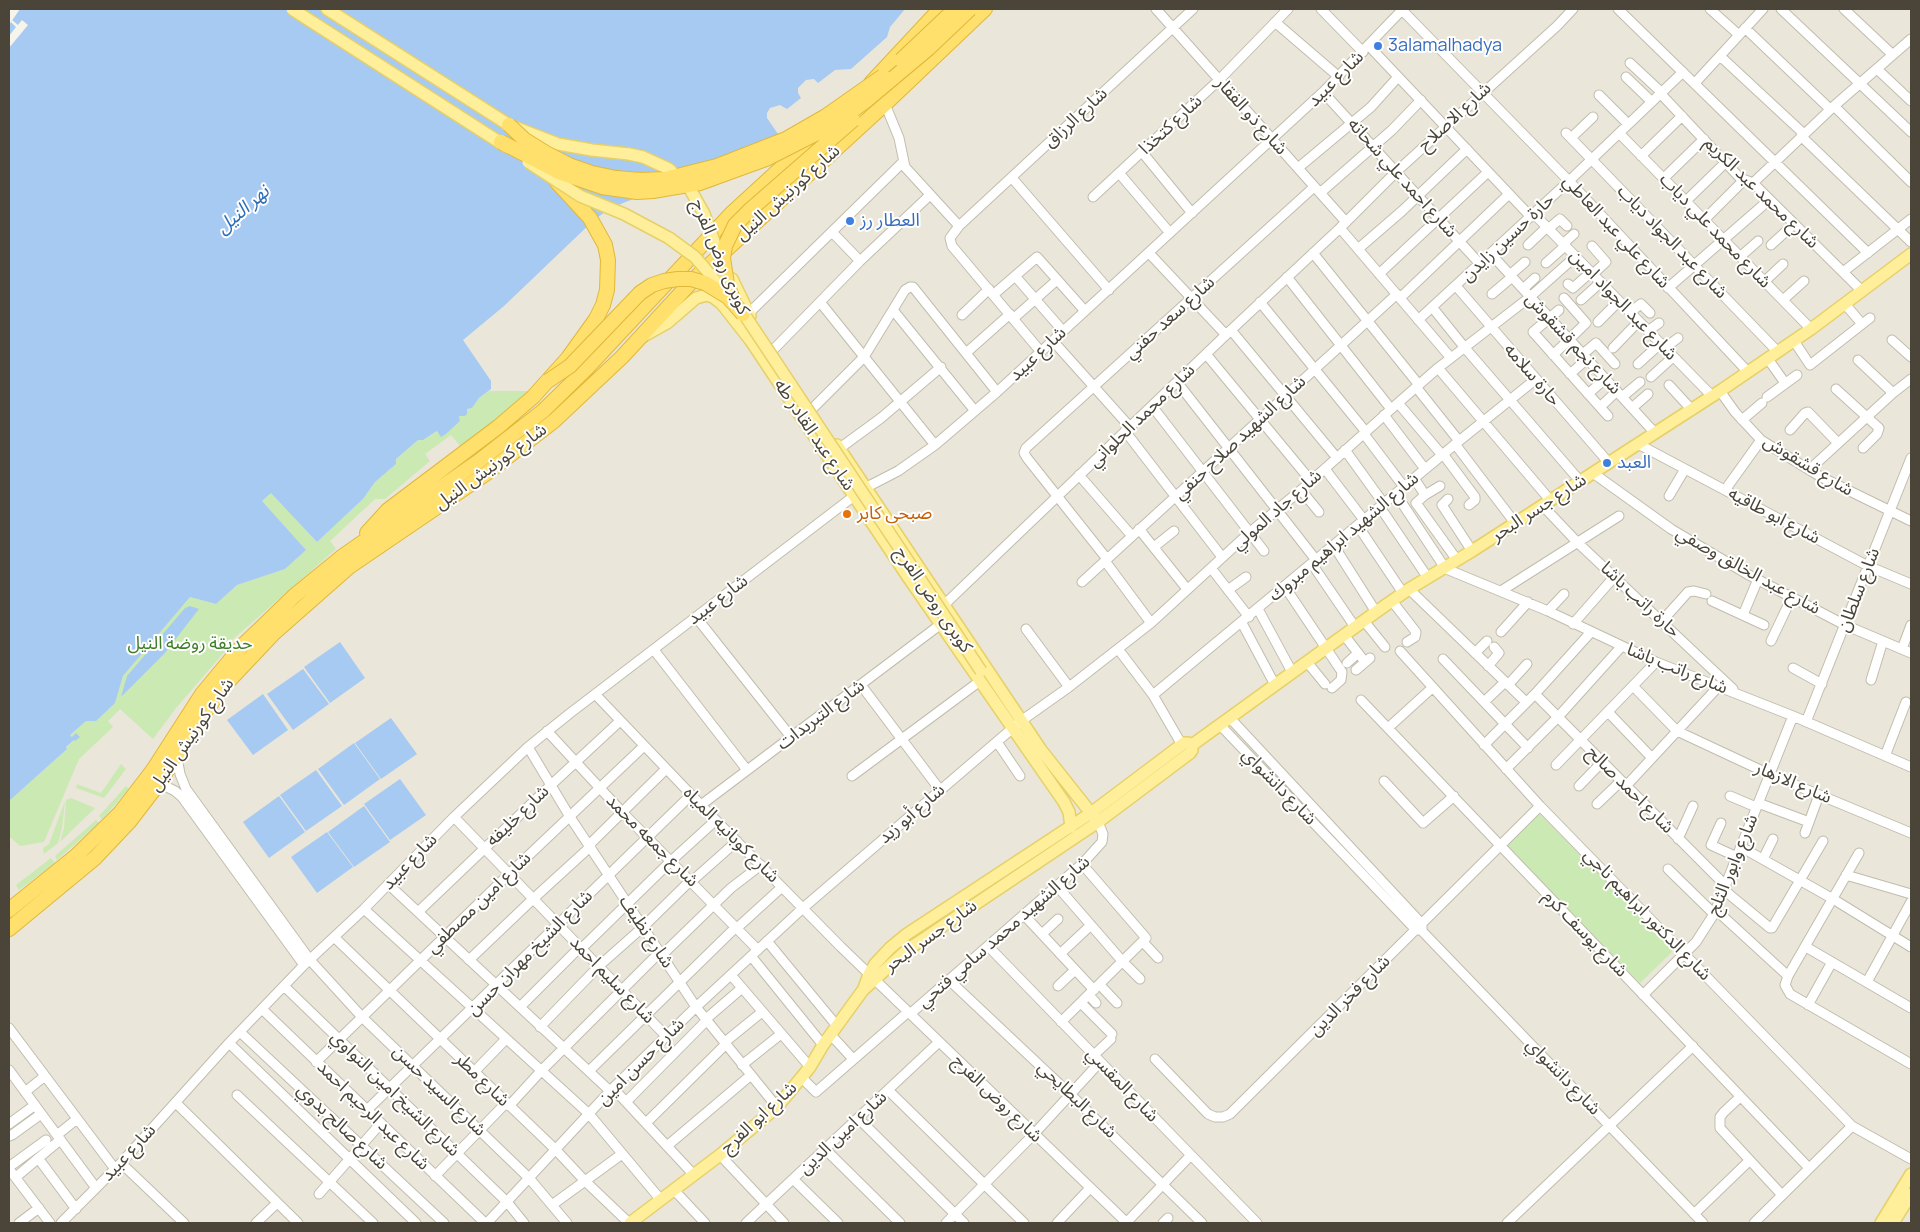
<!DOCTYPE html>
<meta charset="utf-8">
<style>
body{margin:0}
#map{position:relative;width:1920px;height:1232px;overflow:hidden;background:#f6f4eb;font-family:Manrope,sans-serif}
canvas{display:block}
.frame{position:absolute;inset:0;border:10px solid #4a4538;pointer-events:none}
</style>
<div id="map">
<canvas width="1920" height="1232"></canvas>
<div class="frame"></div>
</div>
<script>
const context = document.querySelector('canvas').getContext('2d');
context.lineJoin = 'round';
function fill(path, color) {
  context.fillStyle = color;
  context.fill(path, 'evenodd');
}
function toPath(rows) {
  const path = new Path2D();
  for (const r of rows) {
    path.moveTo(r[0], r[1]);
    for (let i = 2; i < r.length; i += 2) path.lineTo(r[i], r[i + 1]);
  }
  return path;
}
function trace(path, color, width, dash) {
  context.strokeStyle = color;
  context.lineWidth = width;
  context.lineCap = dash ? 'butt' : 'round';
  context.setLineDash(dash || []);
  context.stroke(path);
}
function drawText(font, color, halo, rows, align = 'center') {
  context.font = font + ' Manrope,"Noto Sans Arabic",sans-serif';
  context.lineWidth = 4;
  context.setLineDash([]);
  context.textBaseline = 'middle';
  context.strokeStyle = halo;
  context.fillStyle = color;
  for (const [text, x, y, turn = 0] of rows) {
    context.save();
    context.translate(x, y);
    context.rotate((+turn || 0) * Math.PI / 180);
    context.textAlign = isNaN(turn) ? turn : align;
    if (halo) context.strokeText(text, 0, 0);
    context.fillText(text, 0, 0);
    context.restore();
  }
}
fill(toPath([
 [475,9,1911,9,1911,1223,9,1223,9,417]
]), '#eae6d9');
fill(toPath([
 [489,391,528,391,502,415,460,446,451,435,425,454,430,461,385,499,375,499,330,541,336,549,224,647,226,650,176,708,153,739,120,709,108,721,113,727,79,759,44,842,20,846,9,836,9,801,67,749,66,748,74,740,70,735,86,721,115,703,123,676,190,597,216,604,237,585,285,569,306,550,262,501,271,492,317,542,363,499,375,482,396,464,396,459,418,440,423,440,438,431,446,434,460,421,459,416,463,415,467,409,472,408,479,398],
 [121,764,126,769,104,798,76,788,77,784,101,793],
 [126,786,129,789,102,819,99,816],
 [71,798,95,808,60,842,64,828,66,800],
 [65,801,62,828,58,843,44,854,43,848,49,844],
 [1540,814,1674,950,1640,983,1507,846],
 [96,820,99,823,57,860,55,856],
 [51,858,55,863,19,890,16,885]
]), '#cbeab3');
fill(toPath([
 [20,9,905,9,890,27,887,37,851,69,835,70,818,83,814,79,806,80,798,88,798,93,801,98,787,109,780,105,770,108,767,113,767,118,778,134,720,183,713,187,687,192,638,197,611,208,595,219,504,306,463,340,491,381,491,389,479,398,472,408,467,409,467,414,465,416,459,416,460,421,446,434,441,437,437,431,423,440,418,440,396,459,396,464,375,482,363,499,317,542,271,493,262,501,306,550,285,569,237,585,216,604,190,597,123,676,115,703,96,721,86,721,70,735,72,737,76,733,80,737,75,741,74,740,66,747,67,749,9,801,9,25],
 [190,606,199,609,164,654,121,697,127,676,185,608],
 [340,642,365,678,330,703,304,667],
 [303,669,329,704,293,730,267,694],
 [263,694,288,730,253,755,227,720],
 [391,718,417,754,381,779,355,743],
 [354,743,380,779,344,805,318,769],
 [316,770,342,806,306,831,280,795],
 [400,779,426,815,390,840,364,804],
 [279,796,305,832,269,858,243,822],
 [364,806,390,842,354,867,328,832],
 [327,832,353,867,317,893,291,857]
]), '#a7caf2');
fill(toPath([
 [12,20,18,25,22,20,28,25,9,48,9,36,16,27,11,22]
]), '#f6f4eb');
const minor = toPath([
 [1156,9,1346,222],
 [1321,9,1363,52],
 [1618,9,1868,253],
 [1710,9,1739,35],
 [1781,9,1911,132],
 [1844,9,1893,55],
 [1402,10,1569,181,1748,372],
 [1275,22,1339,77],
 [1745,28,1830,109],
 [1369,46,1531,217],
 [1720,56,1804,134],
 [1630,63,1661,92],
 [1877,69,1911,101],
 [1626,77,1652,102],
 [1695,83,1763,9],
 [1323,92,1480,264],
 [1660,93,1740,178,1753,183,1862,291],
 [1599,95,1628,124],
 [885,104,899,138,905,167,959,226],
 [1834,106,1911,182],
 [1566,133,1778,352],
 [1619,133,1811,329],
 [1801,136,1911,242],
 [1571,138,1593,117],
 [1142,152,1192,213],
 [1641,156,1682,116],
 [1298,168,1371,107,1398,77],
 [1119,173,1170,233],
 [1012,178,1109,290],
 [1664,178,1704,139],
 [1753,183,1834,106,1911,39],
 [1320,193,1392,130,1421,100],
 [1093,197,1219,80,1288,9],
 [1686,201,1726,162],
 [1534,214,1712,396],
 [1704,220,1744,180],
 [1340,228,1451,358],
 [1548,229,1560,219,1567,226],
 [832,232,860,261],
 [1563,244,1574,234],
 [1528,245,1547,227],
 [1771,245,1794,224],
 [1592,246,1606,262,1593,274],
 [1358,249,1402,211,1467,149],
 [1149,253,1226,335],
 [1313,253,1419,385],
 [1491,254,1655,433],
 [1741,256,1758,241],
 [1546,263,1565,246],
 [1843,272,1911,219],
 [1379,274,1488,172],
 [1510,275,1525,262],
 [1015,276,1063,331],
 [1287,277,1391,409],
 [1765,281,1783,264],
 [1568,284,1573,288,1591,272],
 [1456,286,1609,463],
 [1668,288,1769,200],
 [1523,289,1535,278],
 [1492,294,1512,277],
 [993,295,1037,257,1085,311],
 [1400,298,1509,194],
 [1581,300,1601,282],
 [1783,300,1804,281],
 [820,302,935,445],
 [1260,302,1366,432],
 [1845,304,1862,324],
 [1432,307,1465,348,1580,481],
 [893,310,975,411],
 [1559,310,1533,332,1608,416],
 [1630,312,1641,304,1650,313],
 [748,314,903,162],
 [962,315,989,289],
 [1013,319,1057,280],
 [1418,320,1569,181,1683,72],
 [1598,322,1619,301],
 [1231,330,1337,458],
 [1648,331,1659,323],
 [1892,340,1911,357],
 [1053,341,1130,427],
 [1794,341,1810,365,1870,318],
 [1613,348,1639,321],
 [1665,348,1678,338],
 [772,351,860,261,930,195],
 [1041,352,952,246,950,238,959,226,1193,9],
 [966,353,1010,314],
 [1206,354,1311,481],
 [1583,354,1596,343,1615,364],
 [1553,355,1586,323,1564,298],
 [1768,359,1785,383],
 [1858,360,1893,393],
 [1638,364,1661,343],
 [1438,368,1550,500],
 [1570,374,1587,359],
 [1651,377,1673,357],
 [1177,382,1316,560],
 [1669,385,1692,410],
 [1416,387,1459,441],
 [1836,389,1879,428,1877,434,1863,448],
 [1720,391,1735,412,1761,440,1821,477,1911,521],
 [1588,394,1605,379],
 [1622,397,1640,382],
 [1767,397,1797,375],
 [1398,403,1442,455],
 [1152,406,1264,551],
 [1600,407,1617,391],
 [1632,408,1648,394],
 [812,409,864,357,905,290,910,287,913,287,997,392],
 [1384,415,1425,469],
 [1742,420,1762,403],
 [1790,430,1805,413,1808,412,1838,443],
 [1125,431,1222,557],
 [1364,434,1404,487],
 [1455,444,1515,523],
 [1638,444,1868,566,1911,584],
 [840,448,881,418,941,367],
 [1345,450,1384,504],
 [1443,454,1475,497,1475,500,1469,505],
 [1325,469,1364,520],
 [1809,470,1893,393,1911,379],
 [1593,473,1671,529,1747,574,1845,625,1911,653],
 [1079,475,1132,536],
 [1414,478,1425,495,1416,503,1457,560],
 [1301,490,1319,512],
 [1725,490,1761,440],
 [1396,494,1445,568],
 [1425,495,1440,486],
 [1669,496,1685,469],
 [1448,499,1442,505,1472,551],
 [1542,505,1577,542,1733,689],
 [1380,507,1428,578],
 [1358,526,1403,593],
 [1139,529,1187,589],
 [1334,546,1376,612],
 [1154,547,1174,531],
 [1107,559,1027,458,1024,453,1026,448,1314,187],
 [1105,561,1151,623],
 [1312,564,1355,627],
 [1211,568,1249,617],
 [1444,568,1548,611,1656,662,1793,716,1911,767],
 [1082,582,1397,294],
 [1285,587,1342,672,1341,680,1332,688],
 [1409,589,1526,702],
 [1228,590,1246,577],
 [1501,591,1619,516],
 [1392,601,1416,632,1415,637,1407,642],
 [1712,601,1764,625],
 [945,604,1231,330,1340,228,1396,172,1557,26,1573,9],
 [1258,609,1292,672],
 [1548,611,1564,594],
 [1743,615,1758,579],
 [696,617,791,737],
 [1364,621,1385,647],
 [1662,621,1688,592,1694,591,1706,594],
 [1242,623,1275,685],
 [1573,624,1615,576],
 [1026,629,1069,687],
 [1501,632,1528,602],
 [1344,635,1365,662],
 [1771,641,1792,597],
 [1118,649,1153,695,1182,745],
 [1902,649,1911,625],
 [654,650,747,770],
 [1400,651,1540,806,1852,1126,1911,1159],
 [1475,653,1487,641],
 [1443,659,1528,748],
 [1307,662,1325,684],
 [1347,663,1358,653],
 [1488,666,1499,653,1494,647],
 [1793,668,1822,684],
 [1356,670,1370,658],
 [1871,680,1883,641],
 [861,685,940,790],
 [1508,685,1527,664],
 [1633,686,1677,731,1769,774,1911,833],
 [595,694,701,805,841,947,1127,1223],
 [1535,694,1726,886],
 [1153,695,1459,441,1536,379],
 [1361,700,1809,1168],
 [1484,702,1505,682],
 [1608,712,1652,758],
 [1230,718,1422,924,1422,931,1703,1223],
 [1806,722,1911,458],
 [1220,725,1416,930,1420,930],
 [1388,728,1432,688],
 [547,731,623,813,758,950],
 [997,742,1020,776],
 [1484,745,1535,694,1591,632],
 [528,747,570,817,696,1007,777,1107],
 [1885,756,1906,702],
 [177,757,180,774,186,789,310,960,362,1017,529,1178,567,1223],
 [1556,765,1656,662],
 [1506,769,1558,717,1621,647],
 [852,776,980,681],
 [1384,781,1423,823,1454,796],
 [159,783,175,791,182,797,304,965],
 [1579,786,1602,762],
 [1626,786,1719,686],
 [1730,796,1756,807],
 [1758,803,1809,822],
 [1597,804,1621,781],
 [701,805,941,624],
 [454,817,666,1036],
 [1721,823,1711,845,1737,857],
 [1805,833,1819,795],
 [1678,839,1693,806],
 [589,845,666,769],
 [1741,847,1833,899,1911,947],
 [1859,853,1788,976,1785,985,1790,994,1911,1064],
 [1763,859,1773,839],
 [1668,869,1714,914],
 [1846,875,1911,894],
 [692,881,737,841],
 [388,884,610,1091],
 [1057,886,1123,962,1140,979],
 [1724,890,1770,928,1772,928,1823,841],
 [364,909,589,1114,661,1200],
 [1716,910,1788,976],
 [418,912,551,785,620,721],
 [1024,915,1094,990],
 [737,928,782,887],
 [1042,934,1058,919],
 [334,937,556,1150,584,1180,629,1223],
 [767,941,837,1026],
 [1143,942,1158,958],
 [988,946,1257,1223],
 [1806,947,1911,1008],
 [582,948,671,861,716,820],
 [1060,954,1091,925],
 [662,955,731,888,761,865],
 [751,956,823,1045],
 [469,960,533,899,590,847],
 [731,975,810,1067],
 [949,980,1070,1094,1202,1223],
 [1867,982,1911,902],
 [1100,985,1117,1003],
 [284,986,507,1202,524,1223],
 [1058,986,1075,970],
 [1089,995,1096,1003],
 [1643,995,1696,942,1714,914,1793,716],
 [1081,1003,1112,1034],
 [1808,1005,1832,962],
 [520,1007,580,947],
 [262,1009,485,1223],
 [910,1014,1082,864,1102,842,1103,834,1098,822],
 [706,1019,742,988],
 [1061,1022,1146,938,1082,864],
 [540,1027,599,966,643,927,691,880],
 [9,1028,115,1169],
 [240,1032,444,1223],
 [831,1035,853,1059],
 [725,1042,762,1012],
 [229,1043,416,1223],
 [1094,1055,1111,1039],
 [1155,1059,1208,1114,1215,1117,1223,1117,1230,1114,1540,806],
 [316,1062,509,874,644,746],
 [742,1065,781,1034],
 [9,1070,96,1188],
 [589,1071,736,927],
 [474,1072,506,1039],
 [802,1078,816,1092,908,1012],
 [613,1088,694,1175],
 [888,1090,1024,1223],
 [25,1092,45,1076],
 [237,1095,373,1223],
 [1740,1097,1724,1112,1720,1117,1720,1128,1782,1195],
 [626,1102,707,1020],
 [176,1103,298,1223],
 [509,1106,541,1071,660,952],
 [367,1110,691,795],
 [858,1118,964,1223],
 [646,1123,726,1044],
 [9,1124,35,1105],
 [57,1135,77,1119],
 [9,1136,12,1135,41,1114],
 [667,1146,751,1075],
 [825,1149,900,1223],
 [720,1155,784,1223],
 [38,1158,76,1209],
 [121,1163,184,1223],
 [9,1167,46,1140],
 [9,1169,50,1223],
 [435,1176,506,1103],
 [16,1177,60,1140],
 [793,1179,838,1223],
 [674,1190,705,1223],
 [319,1194,381,1123],
 [552,1205,622,1154],
 [1694,1214,1749,1161],
 [19,1223,39,1208],
 [61,1223,121,1163,229,1043,304,965,364,909,454,817,528,747,569,714,854,496,867,487,898,471,935,445,997,392,1323,92,1403,9],
 [256,1223,277,1203],
 [487,1223,610,1091,696,1007,803,908,1021,721,1069,687,1151,623,1249,533,1301,490,1398,403,1438,368,1530,297,1576,256],
 [746,1223,939,1042],
 [946,1223,1034,1134,1100,1062],
 [1057,1223,1090,1188],
 [1126,1223,1191,1155],
 [1163,1223,1168,1218],
 [1507,1223,1693,1046],
 [1754,1223,1852,1126]
]);
const major = toPath([
 [327,9,509,125,558,144,592,150,629,154],
 [732,279,750,316],
 [642,337,667,323,696,298,707,295,713,297,722,304,751,341,908,577,1064,802,1069,812,1071,827],
 [837,445,1041,750,1098,822],
 [864,988,869,974,875,964,890,948,907,934,1091,813,1184,743,1188,743,1192,745],
 [630,1223,720,1155,777,1107,810,1067,823,1045,863,990,907,950,1098,822,1190,753,1192,750,1192,745,1376,612,1409,589,1472,551,1720,391,1811,329,1911,254],
 [1881,1223,1911,1174],
 [1893,1223,1911,1194]
]);
const highway = toPath([
 [871,83,940,9],
 [367,533,388,510,498,427,533,397,568,358,596,319,603,305,607,290,608,260,605,245,590,218,556,181],
 [9,910,76,856,120,813,153,770,202,694,241,647,263,626,294,596,343,556,479,461,543,411,586,369,731,214,816,136],
 [9,929,95,858,129,822,159,783,195,726,223,687,274,633,349,567,487,473,554,421,622,357,693,280,885,104,985,9]
]);
trace(minor, '#c1bdad', 11);
trace(major, '#e6d068', 14);
trace(highway, '#e0b83a', 16);
trace(minor, '#fff', 9);
trace(major, '#ffef9a', 11);
trace(highway, '#ffe06c', 14);
const majorBridge = toPath([
 [292,9,507,147],
 [629,154,643,157,669,169,690,189,704,214,722,263],
 [528,162,580,196,624,214,669,238,695,257,727,294],
 [740,308,981,671]
]);
const highwayBridge = toPath([
 [901,60,955,9],
 [509,125,525,140,546,153,569,165,592,173,616,178,641,180,665,179,717,166,786,139,826,116,883,76],
 [501,142,561,173,602,187,637,192,653,191,700,183,766,159,831,126,867,100,929,48,970,9],
 [734,302,727,284,723,258,725,246,735,225,751,209,853,120],
 [548,381,570,366,640,293,652,285,664,281,678,279,691,279,705,283,728,297,743,314]
]);
trace(majorBridge, '#e6d068', 14, []);
trace(highwayBridge, '#e0b83a', 16, []);
trace(majorBridge, '#ffef9a', 11);
trace(highwayBridge, '#ffe06c', 14);
for (const [x, y, r, color] of [
 [1378,46,5,"#3f7fe0"],
 [850,221,5,"#3f7fe0"],
 [1607,463,5,"#3f7fe0"],
 [847,514,5,"#e8710a"]
]) {
  const dot = new Path2D();
  dot.arc(x, y, r, 0, 2 * Math.PI);
  context.fillStyle = color;
  context.fill(dot);
  trace(dot, '#fff', 2);
}
drawText('18px', '#366cbe', '#fff', [
 ["3alamalhadya",1388,46],
 ["العطار رز",860,221],
 ["العبد",1617,463]
], 'left');
drawText('18px', '#4a4538', '#fff', [
 ["شارع عبيد",1336,79,-45],
 ["شارع ذو الفقار",1251,116,48],
 ["شارع الاصلاح",1455,117,-43],
 ["شارع الرزاق",1076,118,-43],
 ["شارع كتخذا",1171,125,-43],
 ["شارع احمد علي شحاته",1402,178,48],
 ["شارع كورنيش النيل",788,193,-42],
 ["شارع محمد عبد الكريم",1761,193,44],
 ["شارع محمد علي دياب",1715,231,46],
 ["شارع علي عبد العاطي",1616,232,47],
 ["حارة حسين زايدن",1508,238,-43],
 ["شارع عبد الجواد دياب",1672,242,46],
 ["كوبرى روض الفرج",720,257,67],
 ["شارع عبد الجواد امين",1623,305,46],
 ["شارع سعد حفني",1170,318,-42],
 ["شارع نجم قشقوش",1573,344,47],
 ["شارع عبيد",1038,354,-43],
 ["حارة سلامه",1532,375,49],
 ["شارع محمد الحلواني",1142,416,-44],
 ["شارع عبد القادر طه",814,435,56],
 ["شارع الشهيد صلاح حنفي",1240,438,-43],
 ["شارع قشقوش",1808,466,31],
 ["شارع كورنيش النيل",491,467,-36],
 ["شارع جسر البحر",1539,508,-33],
 ["شارع جاد المولي",1277,510,-41],
 ["شارع ابو طاقيه",1774,516,28],
 ["شارع الشهيد ابراهيم مبروك",1344,537,-40],
 ["شارع عبد الخالق وصفي",1748,571,29],
 ["شارع سلطان",1859,590,-69],
 ["شارع عبيد",718,600,-37],
 ["كوبرى روض الفرج",933,600,56],
 ["حارة راتب باشا",1640,600,43],
 ["شارع راتب باشا",1677,669,22],
 ["شارع التبريدات",821,715,-37],
 ["شارع كورنيش النيل",192,735,-55],
 ["شارع الازهار",1793,783,23],
 ["شارع دانشواي",1279,787,46],
 ["شارع احمد صالح",1630,790,45],
 ["شارع أبو زيد",912,814,-41],
 ["شارع خليفه",518,816,-44],
 ["شارع كوبانيه المياه",731,835,45],
 ["شارع جمعه محمد",652,841,45],
 ["شارع عبيد",410,862,-46],
 ["شارع وابور الثلج",1733,865,-68],
 ["شارع امين مصطفي",479,903,-44],
 ["شارع الدكتور ابراهيم ناجي",1647,915,46],
 ["شارع نظيف",646,932,56],
 ["شارع الشهيد محمد سامي فتحي",1004,932,-41],
 ["شارع يوسف كرم",1585,934,46],
 ["شارع جسر البحر",931,936,-36],
 ["شارع الشيخ مهران حسن",530,953,-45],
 ["شارع سليم احمد",612,980,46],
 ["شارع فخر الدين",1350,996,-45],
 ["شارع حسن امين",641,1062,-45],
 ["شارع دانشواي",1563,1077,46],
 ["شارع مطر",482,1080,44],
 ["شارع المقسي",1122,1085,46],
 ["شارع السيد حسن",439,1091,44],
 ["شارع الشيخ امين النواوي",395,1094,44],
 ["شارع روض الفرج",997,1099,44],
 ["شارع البطايحي",1077,1100,44],
 ["شارع عبد الرحيم احمد",373,1116,44],
 ["شارع ابو الفرج",759,1118,-43],
 ["شارع صالح بدوي",342,1127,43],
 ["شارع امين الدين",843,1133,-43],
 ["شارع عبيد",129,1153,-47]
]);
drawText('18px', '#c56008', '#fff', [
 ["صبحى كابر",857,514]
], 'left');
drawText('18px', '#3f7e29', '#fff', [
 ["حديقة روضة النيل",190,644]
]);
drawText('italic 19px', '#2e6db9', '#fff', [
 ["نهر النيل",243,210,-41]
]);
</script>
